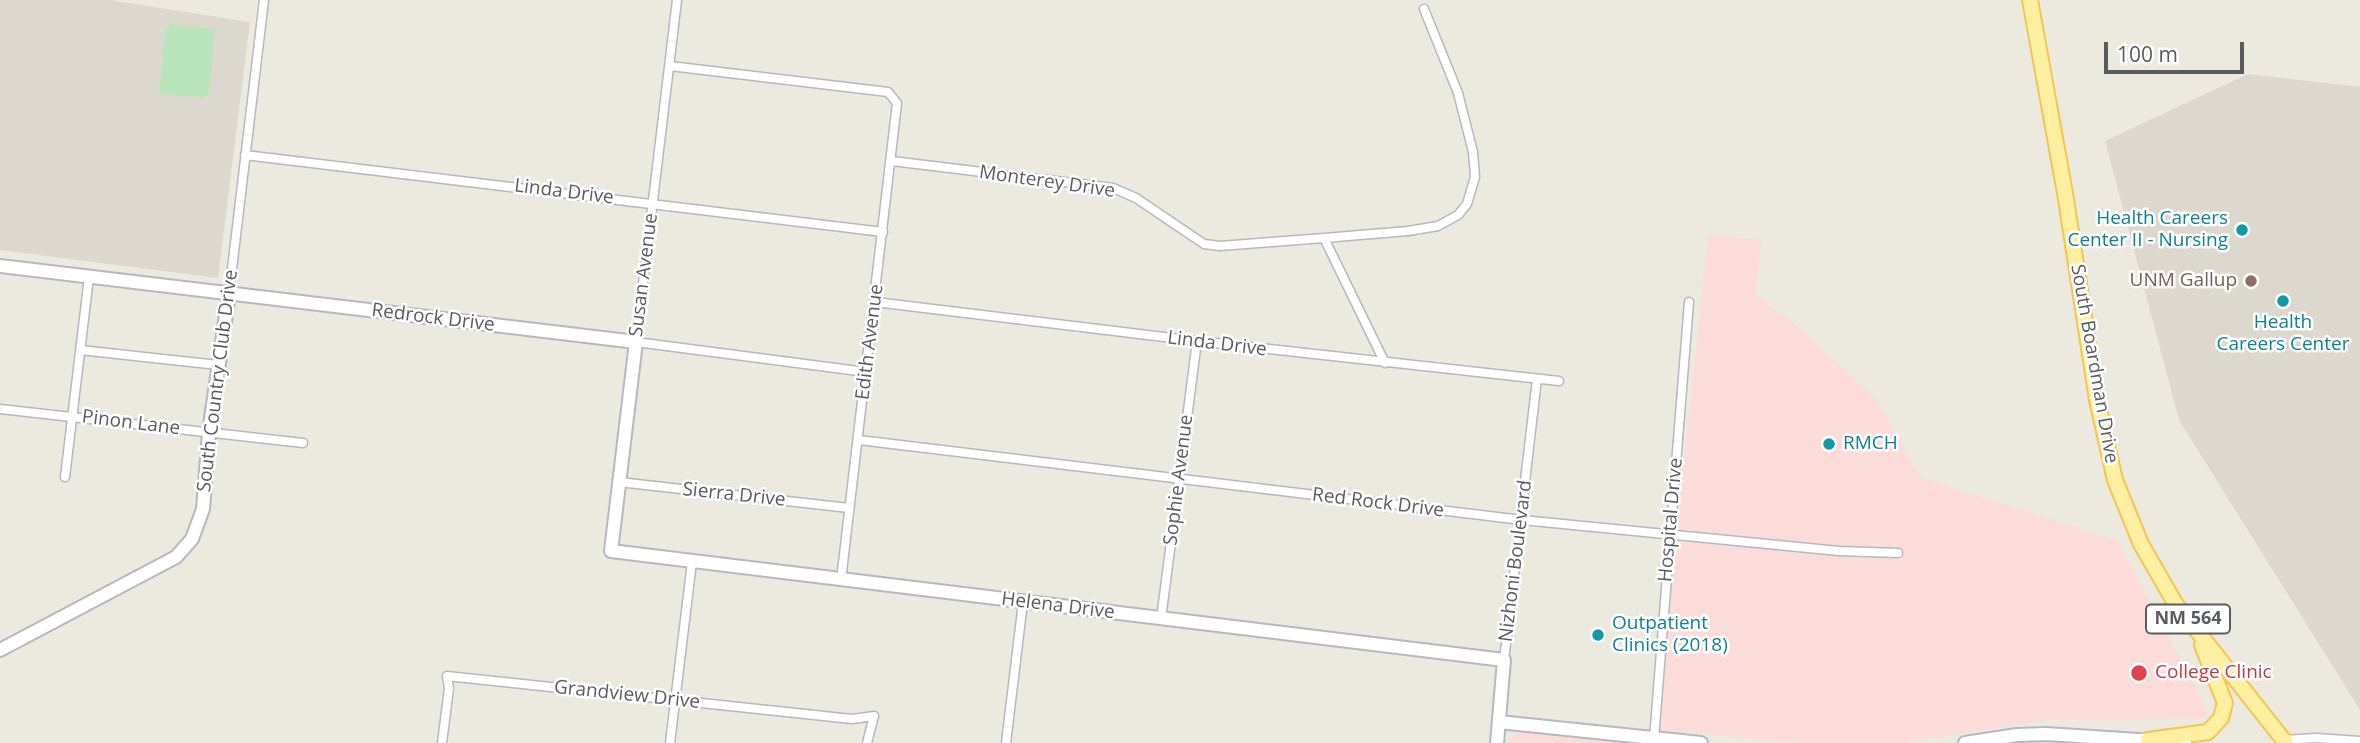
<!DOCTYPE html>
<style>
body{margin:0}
#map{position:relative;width:2360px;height:743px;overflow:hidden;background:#ece9df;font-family:"Open Sans",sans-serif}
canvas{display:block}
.scale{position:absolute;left:2104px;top:42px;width:140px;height:32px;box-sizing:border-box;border:4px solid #585c61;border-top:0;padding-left:9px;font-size:21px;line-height:24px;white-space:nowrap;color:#585c61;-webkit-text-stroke:5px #fff;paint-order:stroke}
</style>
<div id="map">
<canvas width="2360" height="743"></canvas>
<div class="scale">100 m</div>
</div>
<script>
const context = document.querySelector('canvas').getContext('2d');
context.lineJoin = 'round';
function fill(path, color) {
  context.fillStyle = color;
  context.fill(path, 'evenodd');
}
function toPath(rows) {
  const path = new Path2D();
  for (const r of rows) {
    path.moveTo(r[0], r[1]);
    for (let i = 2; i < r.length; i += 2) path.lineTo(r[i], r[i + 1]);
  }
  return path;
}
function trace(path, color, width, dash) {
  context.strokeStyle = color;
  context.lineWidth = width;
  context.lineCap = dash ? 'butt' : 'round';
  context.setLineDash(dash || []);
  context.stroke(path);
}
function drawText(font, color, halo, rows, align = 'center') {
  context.font = font + ' "Open Sans",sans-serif';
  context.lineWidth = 5;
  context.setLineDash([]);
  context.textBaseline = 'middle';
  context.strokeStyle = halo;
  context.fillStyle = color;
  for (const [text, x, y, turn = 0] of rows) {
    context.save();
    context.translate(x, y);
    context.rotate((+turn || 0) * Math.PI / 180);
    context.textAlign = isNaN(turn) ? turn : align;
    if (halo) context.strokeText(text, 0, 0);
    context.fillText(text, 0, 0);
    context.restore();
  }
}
fill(toPath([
 [0,0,109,0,250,22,218,278,0,250],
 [2248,74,2360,87,2360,710,2179,420,2105,141]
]), '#dcd8ce');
fill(toPath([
 [1708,235,1761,240,1756,295,1814,340,1878,403,1920,477,2118,541,2211,718,2048,720,1903,743,1802,743,1660,730,1677,526],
 [1518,731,1578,737,1628,743,1508,743]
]), '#fbdcd9');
fill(toPath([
 [172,24,211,29,215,32,209,94,205,98,163,94,159,90,166,29]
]), '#bae5ba');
const minor = toPath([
 [677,0,636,342,866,372],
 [670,66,888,92,897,103,841,580],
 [245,155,883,232],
 [892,161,1113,188,1136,198,1204,244,1220,246,1324,238,1408,231,1438,226,1458,215,1467,204,1475,177,1473,152,1458,93,1424,9],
 [1324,238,1385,363],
 [229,294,264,0],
 [875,302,1197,341,1559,381],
 [80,350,218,365],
 [0,409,303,443],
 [859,440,1522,520,1839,551,1898,553],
 [65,477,89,277],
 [619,482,849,508],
 [1161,619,1197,341],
 [1504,660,1537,379],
 [1654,739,1689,302],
 [2284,740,2316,738,2360,741],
 [442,743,449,688,447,676,852,719,874,716,867,743],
 [670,743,692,562],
 [1006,743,1023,602]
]);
const secondary = toPath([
 [0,266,636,342,611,551,1504,660,1497,743],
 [0,650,176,557,192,539,203,509,209,432,229,294],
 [1499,722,1701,743],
 [1965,743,2017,735,2046,734,2185,743]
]);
const primary = toPath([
 [2030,0,2065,193,2097,400,2115,480,2141,544,2175,603,2286,743],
 [2148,740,2208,732,2221,718,2225,703,2202,645]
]);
trace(minor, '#b5b8bd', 11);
trace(secondary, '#b5b9bf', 16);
trace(primary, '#f3c551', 18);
trace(minor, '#fff', 8);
trace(secondary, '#fff', 12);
trace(primary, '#fff0a1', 14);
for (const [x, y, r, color] of [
 [2242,230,7,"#0f9aa8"],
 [2251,281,7,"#8d6e63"],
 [2283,301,7,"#0f9aa8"],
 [1829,444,7,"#0f9aa8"],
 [1598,635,7,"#0f9aa8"],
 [2139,673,9,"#e0444e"]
]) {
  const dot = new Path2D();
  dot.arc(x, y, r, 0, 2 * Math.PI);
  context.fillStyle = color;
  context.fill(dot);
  trace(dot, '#fff', 2.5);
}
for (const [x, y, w] of [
 [2188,619,84]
]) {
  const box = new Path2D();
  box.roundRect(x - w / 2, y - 14.5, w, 29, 5);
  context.fillStyle = '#fff';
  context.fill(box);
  trace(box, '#585c61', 2);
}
drawText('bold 18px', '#585c61', null, [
 ["NM 564",2188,619]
]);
drawText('19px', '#585c61', '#fff', [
 ["Monterey Drive",1047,182,8],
 ["Linda Drive",564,192,7],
 ["Susan Avenue",644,275,-83],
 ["Redrock Drive",433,318,7],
 ["Edith Avenue",870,342,-83],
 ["Linda Drive",1217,344,7],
 ["South Boardman Drive",2094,364,80],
 ["South Country Club Drive",218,381,-83],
 ["Pinon Lane",131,423,7],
 ["Sophie Avenue",1179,480,-83],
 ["Sierra Drive",734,495,6],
 ["Red Rock Drive",1378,503,7],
 ["Hospital Drive",1671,520,-85],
 ["Nizhoni Boulevard",1516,561,-83],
 ["Helena Drive",1058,606,7],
 ["Grandview Drive",627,695,6]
]);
drawText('19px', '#0d838f', '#fff', [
 ["Health Careers",2228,219,"right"],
 ["Center II - Nursing",2228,241,"right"],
 ["Health",2283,323,"center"],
 ["Careers Center",2283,345,"center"],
 ["RMCH",1843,444],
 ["Outpatient",1612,624],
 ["Clinics (2018)",1612,646]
], 'left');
drawText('19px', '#785e54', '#fff', [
 ["UNM Gallup",2237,281]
], 'right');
drawText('19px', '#be3a42', '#fff', [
 ["College Clinic",2155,673]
], 'left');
</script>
